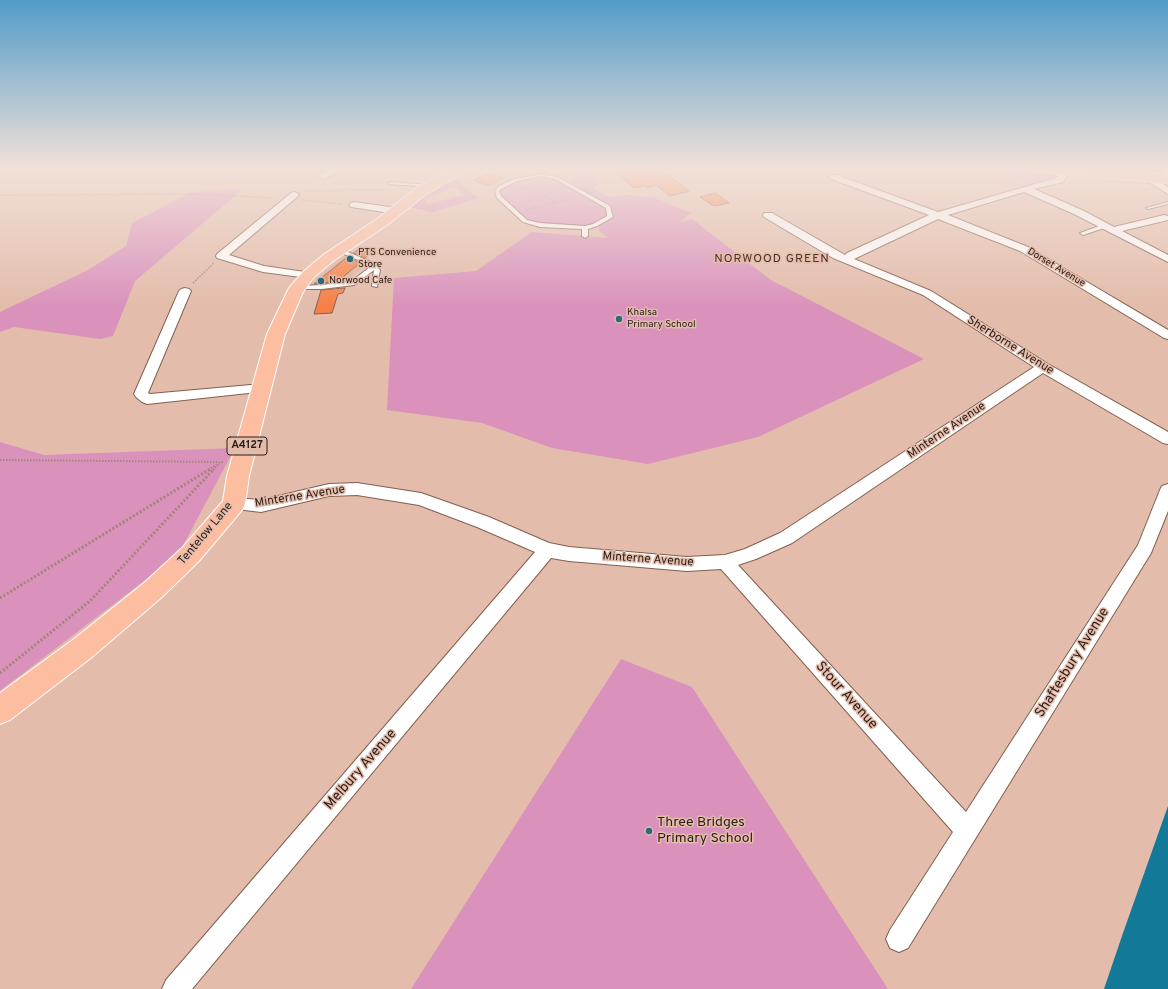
<!DOCTYPE html>
<style>
body{margin:0}
canvas{display:block;background:#e3bcab}
</style>
<canvas width="1168" height="989"></canvas>
<script>
const context = document.querySelector('canvas').getContext('2d');
context.lineJoin = 'round';
function fill(path, color) {
  context.fillStyle = color;
  context.fill(path, 'evenodd');
}
function toPath(rows) {
  const path = new Path2D();
  for (const r of rows) {
    path.moveTo(r[0], r[1]);
    for (let i = 2; i < r.length; i += 2) path.lineTo(r[i], r[i + 1]);
  }
  return path;
}
function trace(path, color, width, dash) {
  context.strokeStyle = color;
  context.lineWidth = width;
  context.lineCap = dash ? 'butt' : 'round';
  context.setLineDash(dash || []);
  context.stroke(path);
}
function drawText(font, color, halo, rows, align = 'center') {
  context.font = font + ' Overpass,sans-serif';
  context.lineWidth = 3;
  context.setLineDash([]);
  context.textBaseline = 'middle';
  context.strokeStyle = halo;
  context.fillStyle = color;
  for (const [text, x, y, turn = 0] of rows) {
    context.save();
    context.translate(x, y);
    context.rotate((+turn || 0) * Math.PI / 180);
    context.textAlign = isNaN(turn) ? turn : align;
    if (halo) context.strokeText(text, 0, 0);
    context.fillText(text, 0, 0);
    context.restore();
  }
}
fill(toPath([
 [986,169,1008,178,1023,184,1010,188,975,173],
 [345,254,358,259,365,265,342,286,308,286]
]), '#dfb09c');
fill(toPath([
 [988,167,1013,167,1048,172,1057,176,1055,178,1030,185],
 [590,170,601,179,593,189,609,197,630,195,655,198,691,213,678,223,692,219,771,280,924,359,758,437,648,464,552,448,482,423,387,410,394,278,476,271,532,232,609,238,599,231,598,224,585,228,540,225,525,221,499,197,497,191,509,183,542,175,552,176,596,200,572,183,573,172],
 [454,177,478,198,433,212,409,207,434,188],
 [455,187,464,195,429,204,423,198,448,191,446,189],
 [243,189,135,281,113,336,100,339,14,327,0,332,0,312,88,270,126,246,132,223,191,192],
 [0,442,44,455,235,448,178,555,0,691],
 [621,659,692,687,888,989,411,989]
]), '#da92bc');
fill(toPath([
 [1168,806,1168,989,1104,989,1123,933]
]), '#127998');
const building = toPath([
 [608,167,653,167,664,175,667,174,689,191,670,196,656,185,647,188,645,186,634,188,608,167],
 [489,173,504,178,488,186,474,180,489,173],
 [715,193,729,203,714,206,700,197,715,193],
 [359,249,371,253,365,258,353,253,359,249],
 [347,257,360,263,343,277,348,278,347,280,314,284,347,257],
 [345,288,343,293,338,294,332,313,314,314,321,290,345,288]
]);
fill(building, '#f68048');
trace(building, '#836051', 1);
const lane = toPath([
 [542,174,558,177,610,206,613,217,597,226,588,229,588,236,585,238,582,236,582,229,540,227,523,222,497,198,495,191,499,186,514,179,542,174],
 [542,176,555,179,606,208,607,216,593,224,585,226,540,223,527,220,501,196,499,191,503,188,517,181,542,176],
 [391,182,429,185,431,186,429,187,389,184,389,183,391,182],
 [1168,202,1168,204,1148,209,1146,208,1168,202],
 [1105,224,1107,225,1107,227,1083,235,1080,233,1105,224],
 [337,249,341,249,371,262,376,266,380,270,377,287,372,286,374,270,354,285,322,289,296,289,296,287,298,286,322,285,352,281,370,267,367,264,337,251,337,249]
]);
const street = toPath([
 [334,167,346,167,326,178,323,179,318,176,334,167],
 [1059,167,1062,168,1067,176,1063,182,1034,189,1082,210,1114,227,1164,215,1168,216,1168,220,1122,231,1168,255,1168,262,1074,214,1024,192,948,215,1028,247,1168,330,1168,339,1164,338,1020,251,938,219,854,259,931,291,1048,364,1168,432,1168,444,1163,443,1043,373,792,543,756,559,738,565,966,812,1138,545,1160,490,1162,486,1168,484,1168,511,1151,553,908,948,899,952,890,948,886,939,890,930,953,832,721,569,687,571,569,561,551,558,192,989,162,989,166,980,535,552,477,527,419,505,357,495,329,496,261,512,228,508,226,504,228,500,234,498,261,500,329,484,357,483,421,493,489,517,549,543,569,547,687,557,725,555,745,549,780,533,1034,367,923,295,833,258,764,217,763,215,764,213,772,213,845,255,847,253,929,215,831,179,829,177,831,175,837,175,938,212,1056,178,1057,176,1054,170,1059,167],
 [1100,167,1110,167,1102,175,1096,175,1094,173,1100,167],
 [1153,167,1168,168,1168,174,1154,169,1153,167],
 [1145,173,1168,187,1168,194,1142,178,1140,176,1145,173],
 [294,192,297,193,299,195,297,197,229,255,264,266,312,273,314,275,312,277,308,278,263,272,217,258,216,256,217,254,291,193,294,192],
 [354,202,397,208,402,211,397,214,351,207,349,205,351,203,354,202],
 [185,288,189,289,191,291,148,393,150,394,262,384,267,385,269,388,267,391,147,404,142,402,136,397,134,394,179,291,181,289,185,288]
]);
const primary = toPath([
 [455,167,470,167,468,170,425,195,387,225,333,261,313,278,303,292,285,334,249,476,245,504,242,510,199,561,162,597,92,657,10,720,0,724,0,693,74,639,144,583,183,547,223,501,227,476,267,334,289,288,303,272,323,255,377,219,415,189,455,167],
 [1023,167,1066,167,1168,175,1168,183,1029,171,1025,170,1023,167]
]);
trace(lane, '#825f50', 2);
trace(street, '#825f50', 2);
trace(primary, '#fff', 2);
trace(toPath([
 [845,172,851,167],
 [521,187,557,202],
 [304,191,385,190],
 [0,195,196,194,273,198],
 [302,200,343,204],
 [526,210,573,198],
 [193,283,214,263]
]), '#a48578', 1.5, [1.5, 1.5]);
trace(toPath([
 [0,460,219,462],
 [208,470,216,465],
 [213,470,220,462,224,462]
]), '#a48578', 2, [1.5, 1.5]);
trace(toPath([
 [0,598,210,469],
 [0,673,90,601,214,469]
]), '#a48578', 3, [2, 2]);
fill(lane, '#fff');
fill(street, '#fff');
fill(primary, '#fcbda1');
const sky = context.createLinearGradient(0, 0, 0, 306);
sky.addColorStop(0, '#529cc8');
sky.addColorStop(0.55, '#f2e1d9');
sky.addColorStop(1, '#f2e1d900');
context.fillStyle = sky;
context.fillRect(0, 0, 1168, 306);
for (const [x, y, r, color] of [
 [350,259,4,"#2b697f"],
 [321,281,4,"#2b697f"],
 [619,319,4,"#2b697f"],
 [649,831,4,"#2b697f"]
]) {
  const dot = new Path2D();
  dot.arc(x, y, r, 0, 2 * Math.PI);
  context.fillStyle = color;
  context.fill(dot);
  trace(dot, '#e3bcab', 1.5);
}
drawText('10px', '#2c1d17', '#e3bcab', [
 ["PTS Convenience",358,253],
 ["Store",358,265],
 ["Norwood Cafe",329,281],
 ["Khalsa",627,313],
 ["Primary School",627,325]
], 'left');
drawText('10px', '#2c1d17', '#e3bcab', [
 ["Dorset Avenue",1056,268,31]
]);
for (const [x, y, w] of [
 [247,446,40]
]) {
  const box = new Path2D();
  box.roundRect(x - w / 2, y - 9, w, 18, 3);
  context.fillStyle = '#e3bcab';
  context.fill(box);
  trace(box, '#2c1d17', 1);
}
drawText('bold 11px', '#2c1d17', null, [
 ["A4127",247,446]
]);
context.letterSpacing = '1px';
drawText('12px', '#513224', '#e3bcab', [
 ["NORWOOD GREEN",772,260]
]);
context.letterSpacing = '0px';
drawText('12px', '#2c1d17', '#e3bcab', [
 ["Sherborne Avenue",1010,346,32],
 ["Minterne Avenue",947,431,-34],
 ["Minterne Avenue",300,497,-9],
 ["Tentelow Lane",206,534,-50],
 ["Minterne Avenue",648,560,4]
]);
drawText('14px', '#2c1d17', '#e3bcab', [
 ["Shaftesbury Avenue",1073,663,-58],
 ["Stour Avenue",846,696,48],
 ["Melbury Avenue",361,770,-49]
]);
drawText('14px', '#2c1d17', '#e3bcab', [
 ["Three Bridges",657,823],
 ["Primary School",657,839]
], 'left');
</script>
